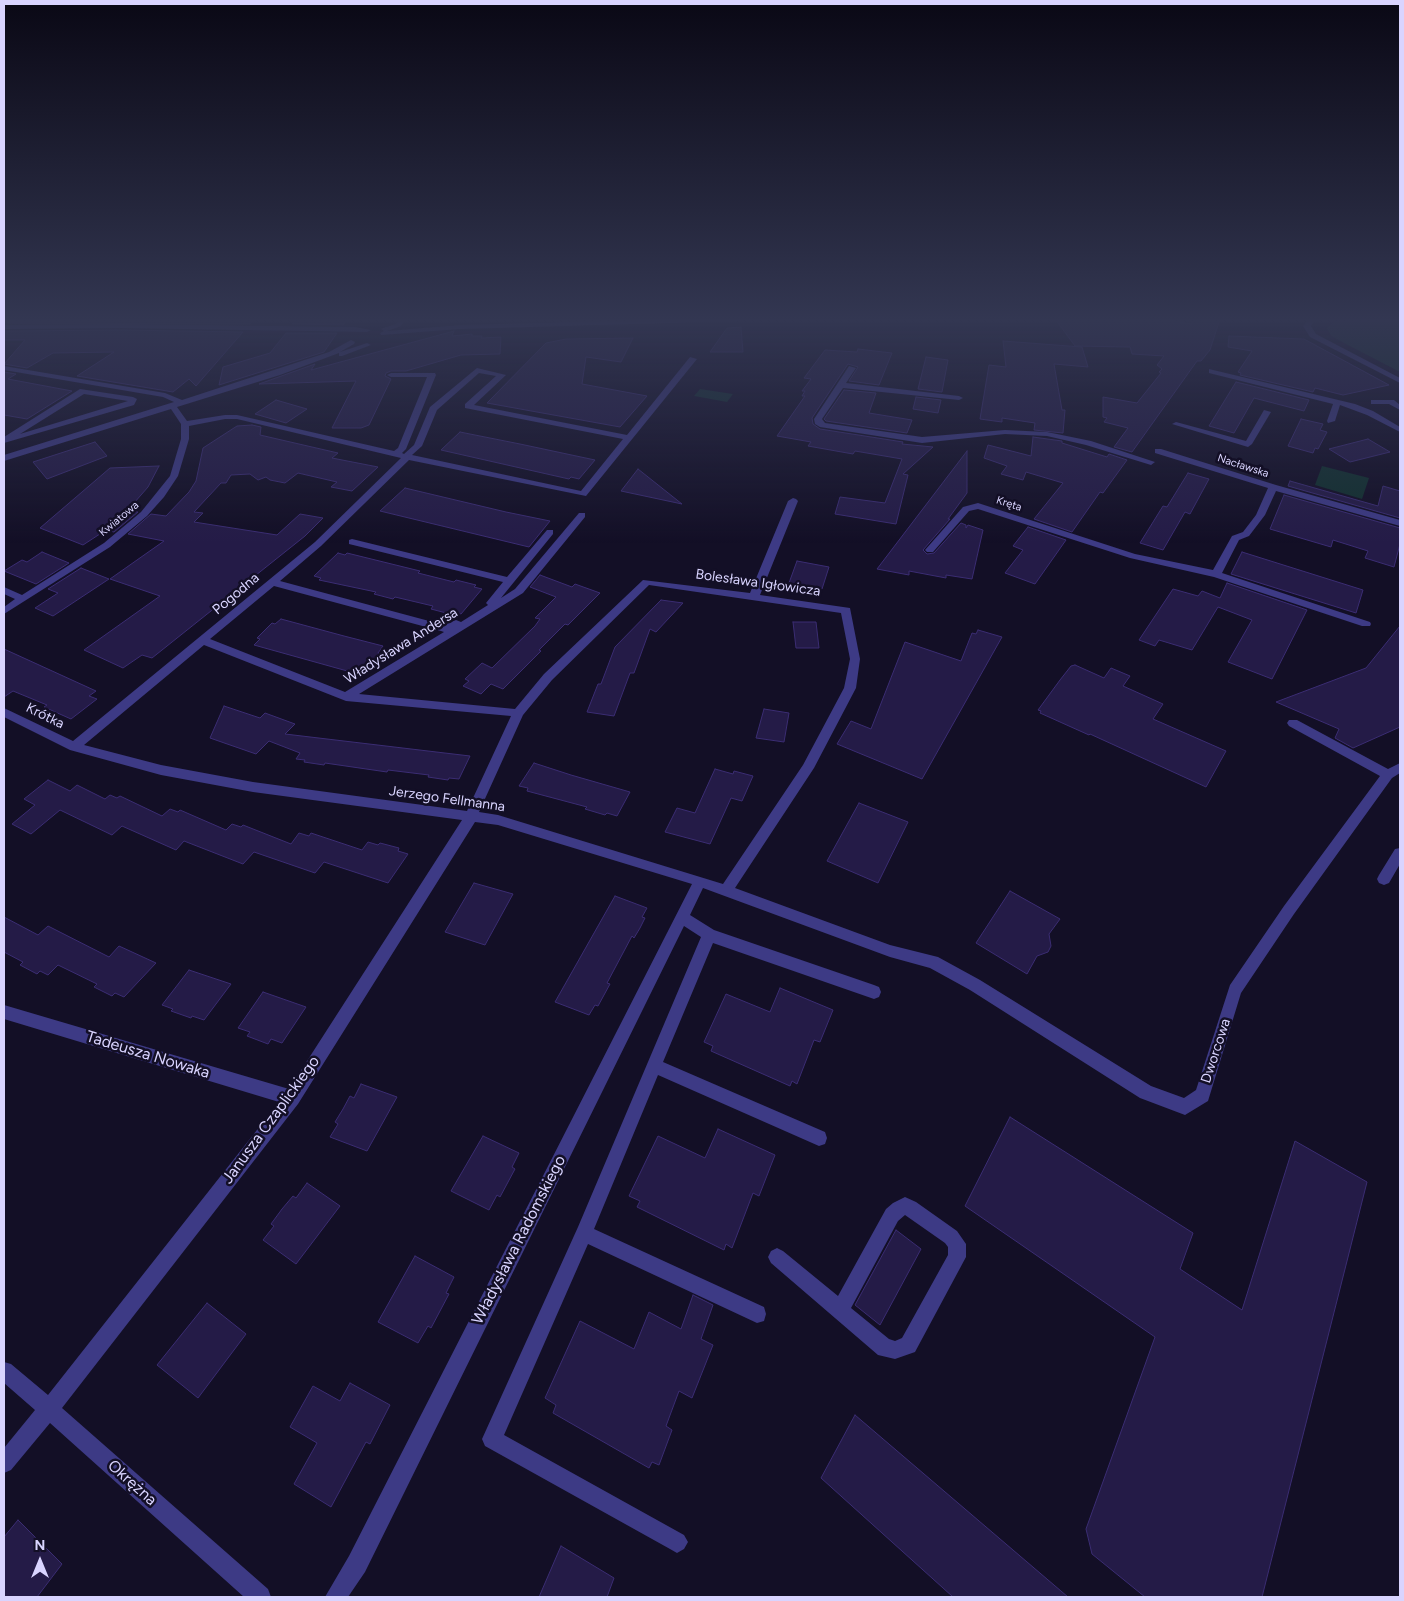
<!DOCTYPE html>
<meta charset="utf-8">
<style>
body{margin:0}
#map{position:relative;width:1404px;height:1601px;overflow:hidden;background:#130f26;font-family:Figtree,sans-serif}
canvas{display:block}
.frame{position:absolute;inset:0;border:5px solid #d9d4ff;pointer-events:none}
.north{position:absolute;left:15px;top:1536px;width:50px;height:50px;-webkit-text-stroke:4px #130f26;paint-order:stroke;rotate:0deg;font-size:14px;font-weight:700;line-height:20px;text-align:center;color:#d9d4ff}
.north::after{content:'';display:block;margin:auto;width:18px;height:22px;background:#d9d4ff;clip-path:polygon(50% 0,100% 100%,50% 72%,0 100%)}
</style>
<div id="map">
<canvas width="1404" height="1601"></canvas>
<div class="frame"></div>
<div class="north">N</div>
</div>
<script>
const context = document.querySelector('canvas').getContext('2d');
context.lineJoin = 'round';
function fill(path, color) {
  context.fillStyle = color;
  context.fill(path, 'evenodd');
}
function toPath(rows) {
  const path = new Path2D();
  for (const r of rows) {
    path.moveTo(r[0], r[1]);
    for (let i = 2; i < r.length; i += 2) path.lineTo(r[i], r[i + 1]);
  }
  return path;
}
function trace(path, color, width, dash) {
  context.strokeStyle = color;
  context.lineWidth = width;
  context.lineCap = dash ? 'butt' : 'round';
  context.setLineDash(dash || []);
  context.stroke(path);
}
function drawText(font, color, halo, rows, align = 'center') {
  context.font = font + ' Figtree,sans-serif';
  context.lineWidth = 5;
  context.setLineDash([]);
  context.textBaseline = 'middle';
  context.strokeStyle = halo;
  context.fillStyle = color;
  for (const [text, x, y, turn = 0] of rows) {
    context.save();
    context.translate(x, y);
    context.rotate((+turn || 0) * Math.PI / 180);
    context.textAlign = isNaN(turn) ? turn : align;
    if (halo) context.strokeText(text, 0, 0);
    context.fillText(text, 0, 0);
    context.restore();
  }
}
fill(toPath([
 [1352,319,1400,319,1400,372,1344,343,1331,336,1327,328,1333,322],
 [700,389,733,394,727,402,694,396],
 [1322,466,1369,478,1362,499,1315,485]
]), '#12302f');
const building = toPath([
 [13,319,254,319,250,324,8,323,13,319],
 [297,319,348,319,343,325,292,324,297,319],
 [1055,319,1161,319,1192,324,1194,319,1201,319,1219,322,1210,350,1201,361,1197,361,1132,452,1114,447,1128,428,1104,422,1107,418,1103,417,1103,397,1137,403,1161,373,1159,372,1162,369,1157,365,1164,356,1132,354,1130,347,1075,346,1055,319],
 [741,327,743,352,710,352,727,328,741,327],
 [122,330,243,332,196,386,189,379,173,392,77,376,114,352,53,353,27,368,4,364,25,340,4,340,4,331,122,330],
 [454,331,452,336,472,334,472,336,482,336,481,338,501,337,500,354,461,355,406,371,391,371,386,373,385,376,391,379,369,425,361,428,332,428,356,381,259,384,315,364,311,370,454,331],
 [286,333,337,333,324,352,219,385,223,367,270,353,286,333],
 [1229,336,1304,339,1389,385,1343,395,1315,388,1313,392,1240,375,1241,373,1238,372,1252,351,1228,347,1229,336],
 [633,338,621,362,586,357,582,384,647,396,620,427,487,403,546,343,566,339,633,338],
 [1003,341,1082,347,1088,367,1054,364,1062,410,1065,410,1063,433,1034,430,1035,423,1002,418,1002,422,980,419,989,365,1006,367,1003,341],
 [858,349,892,353,879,385,849,381,858,367,848,364,812,418,813,424,820,429,903,442,902,444,933,447,903,474,908,475,896,524,835,514,840,497,885,503,902,459,855,451,853,454,808,446,811,442,777,436,805,396,802,396,805,391,802,391,811,379,804,378,825,350,857,352,858,349],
 [926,357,948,360,942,392,918,389,926,357],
 [4,372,16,374,8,379,72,391,27,419,4,415,4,372],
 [1236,382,1309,400,1304,411,1254,398,1234,433,1209,426,1236,382],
 [844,390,876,393,869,413,912,420,907,433,826,421,824,419,844,390],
 [916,397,941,400,938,413,913,409,916,397],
 [276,400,307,409,286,423,255,414,276,400],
 [1301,419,1323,424,1320,430,1327,432,1318,449,1315,448,1313,453,1288,446,1301,419],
 [252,425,261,427,260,435,338,453,332,458,378,467,352,491,331,487,337,482,298,473,285,483,270,480,266,477,258,480,250,474,231,475,226,483,221,483,194,512,203,513,194,522,277,535,300,514,323,518,305,536,152,658,142,655,123,668,84,650,160,596,110,579,164,541,128,534,151,514,166,516,189,492,196,481,203,448,237,426,252,425],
 [460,432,520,444,595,460,579,479,571,477,569,479,441,450,460,432],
 [1033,437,1062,441,1062,443,1107,457,1109,454,1127,460,1103,493,1100,492,1072,532,1034,519,1063,483,1026,472,1023,480,1001,474,1007,466,984,458,988,445,1031,456,1033,437],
 [1368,439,1390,452,1350,462,1329,449,1368,439],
 [95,442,107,456,47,479,33,462,95,442],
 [967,451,967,493,948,519,950,519,923,550,927,554,934,553,961,523,966,525,966,528,968,525,983,530,972,579,946,575,946,578,909,571,909,575,877,569,967,451],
 [159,466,148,487,127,511,138,512,114,532,106,530,83,545,40,528,110,468,159,466],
 [638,469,682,504,621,491,638,469],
 [1188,473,1209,479,1190,514,1185,512,1163,550,1140,543,1163,506,1167,507,1188,473],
 [1290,481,1378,506,1383,486,1400,491,1400,518,1288,486,1290,481],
 [405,488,506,512,550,521,529,547,380,511,405,488],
 [1284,495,1400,528,1400,544,1394,567,1365,558,1368,551,1333,540,1331,547,1270,529,1284,495],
 [1028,527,1066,540,1035,584,1005,573,1023,550,1013,546,1028,527],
 [42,552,69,563,36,584,4,571,22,560,27,562,42,552],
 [1242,552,1363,590,1356,613,1231,574,1242,552],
 [338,553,345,555,347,553,420,571,418,573,454,582,456,580,476,585,474,587,482,589,461,614,452,612,450,614,431,609,433,606,395,597,393,599,374,594,376,592,319,580,321,578,314,576,338,553],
 [797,561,829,567,822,589,789,583,797,561],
 [81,568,109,579,53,616,35,608,58,593,48,589,81,568],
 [540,575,572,587,575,584,600,593,568,625,565,624,539,650,541,651,503,689,491,684,481,694,463,686,469,681,465,679,482,663,492,668,535,626,540,619,535,618,556,597,530,587,540,575],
 [1227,583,1307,610,1272,679,1228,662,1252,620,1218,607,1192,650,1159,640,1155,646,1139,640,1173,589,1198,596,1202,591,1220,598,1227,583],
 [661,600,683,603,656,632,650,629,634,673,630,673,614,716,587,712,598,684,601,684,615,647,661,600],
 [281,619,344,636,383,646,378,653,381,654,367,669,364,668,358,674,254,645,260,639,257,638,272,623,275,624,281,619],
 [793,622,816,622,819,648,796,648,793,622],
 [1400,626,1400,727,1353,748,1335,738,1339,729,1276,702,1366,668,1400,626],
 [978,630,1002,637,922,779,837,744,851,721,871,729,905,642,961,661,972,633,976,634,978,630],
 [4,649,96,691,89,696,97,699,71,719,44,707,47,705,13,691,4,697,4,649],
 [1075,665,1104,678,1111,668,1130,676,1123,686,1163,704,1153,719,1226,751,1206,787,1090,734,1089,735,1040,713,1041,711,1038,710,1060,680,1071,666,1075,665],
 [224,706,260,718,265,713,295,724,285,734,470,756,459,779,449,778,448,780,428,777,429,775,388,770,387,772,325,763,324,765,304,762,305,760,296,759,300,753,269,741,256,754,210,738,224,706],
 [764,709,789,713,784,742,756,738,764,709],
 [534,763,571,775,630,792,617,816,607,813,605,815,585,809,587,807,527,791,528,788,519,786,534,763],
 [715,769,733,774,734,771,753,776,742,801,731,798,710,844,665,832,677,808,695,813,715,769],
 [48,780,70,791,77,785,105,799,110,795,117,798,120,796,162,816,170,809,178,812,180,810,226,830,232,824,241,827,243,825,291,844,299,833,309,836,311,833,362,850,368,842,378,845,380,843,399,848,398,851,408,854,388,883,324,862,315,873,254,852,243,864,184,841,176,850,122,826,112,835,60,810,31,834,12,824,35,805,24,799,48,780],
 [859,803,908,822,878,883,827,861,859,803],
 [474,883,513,894,485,945,445,932,474,883],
 [1010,891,1060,919,1049,934,1051,946,1048,952,1037,956,1027,974,976,943,1010,891],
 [615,896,647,908,642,917,645,918,640,928,634,938,632,936,607,983,610,984,598,1006,595,1005,589,1015,555,1002,615,896],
 [4,917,38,935,48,926,109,957,119,946,156,963,124,997,115,993,112,996,94,987,97,984,58,965,48,975,40,971,37,974,20,965,23,962,4,952,4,917],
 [189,970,231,984,204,1020,192,1016,191,1018,171,1011,173,1009,162,1005,189,970],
 [780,988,833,1010,820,1042,814,1040,797,1084,792,1081,790,1086,711,1051,713,1046,704,1042,726,994,770,1012,780,988],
 [263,992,306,1007,282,1043,271,1039,268,1044,247,1036,250,1032,238,1028,263,992],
 [361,1084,397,1097,367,1151,330,1137,338,1124,335,1122,343,1109,350,1096,354,1098,361,1084],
 [1010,1117,1193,1233,1180,1269,1242,1310,1295,1141,1367,1182,1262,1597,1145,1597,1092,1554,1086,1529,1155,1337,965,1206,1010,1117],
 [718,1129,775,1155,759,1196,753,1193,732,1248,726,1244,724,1250,637,1207,640,1201,629,1196,658,1136,705,1158,718,1129],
 [483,1136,519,1153,512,1167,515,1169,500,1197,497,1195,489,1210,451,1191,483,1136],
 [307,1183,340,1206,296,1264,263,1240,274,1226,271,1224,282,1209,293,1196,296,1198,307,1183],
 [896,1230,921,1249,880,1325,855,1305,896,1230],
 [415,1256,454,1277,446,1293,449,1294,431,1328,428,1326,418,1343,378,1322,415,1256],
 [693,1295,713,1305,701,1339,713,1345,692,1398,679,1391,666,1426,672,1430,659,1465,652,1462,649,1468,553,1413,556,1405,545,1398,580,1321,634,1349,649,1312,681,1329,693,1295],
 [207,1303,246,1334,198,1398,157,1365,207,1303],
 [350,1383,390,1405,370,1444,366,1442,331,1507,294,1484,317,1443,290,1427,313,1386,340,1401,350,1383],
 [855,1415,1068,1597,953,1597,821,1478,855,1415],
 [18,1520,62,1564,37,1597,4,1597,4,1537,18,1520],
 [561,1546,614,1578,607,1597,539,1597,561,1546]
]);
fill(building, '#241b47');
trace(building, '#3b2d73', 1);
fill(toPath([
 [400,319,406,319,401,326,387,331,460,325,679,319,741,319,738,321,460,329,381,335,380,333,384,331,381,329,383,328,396,324,400,319],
 [1309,319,1315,319,1311,326,1316,334,1400,378,1400,383,1310,337,1303,326,1309,319],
 [122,324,355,327,371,330,367,332,122,328,4,329,4,325,122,324],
 [351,340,355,342,354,344,340,352,367,343,371,345,342,356,339,356,339,353,280,375,177,407,187,421,225,415,237,415,394,451,398,448,427,377,391,377,387,375,391,373,435,373,436,375,406,449,402,453,404,454,414,445,430,407,477,368,506,375,474,405,627,435,690,357,697,359,586,496,409,460,321,546,280,581,444,625,456,620,461,622,488,605,486,603,503,582,349,544,349,540,352,539,507,577,547,530,553,530,553,534,501,598,515,589,579,513,585,513,585,517,523,593,359,694,515,709,544,674,643,580,750,593,788,501,793,498,796,499,798,501,760,595,850,608,860,659,856,688,814,768,735,888,890,945,938,957,980,980,1151,1086,1184,1098,1196,1090,1230,985,1284,906,1380,776,1289,726,1287,723,1289,720,1297,720,1388,769,1400,763,1400,773,1392,778,1294,914,1241,993,1208,1101,1185,1115,1140,1098,970,990,930,968,890,957,703,888,690,915,714,930,874,985,879,987,881,992,879,997,874,999,713,943,663,1062,825,1132,827,1138,825,1144,819,1146,658,1075,594,1229,764,1307,766,1314,764,1321,757,1323,588,1244,504,1435,684,1535,688,1542,684,1549,677,1553,670,1549,485,1446,482,1439,578,1227,701,937,684,926,365,1572,348,1597,325,1597,349,1556,692,884,498,825,475,822,298,1104,62,1408,268,1589,271,1597,244,1597,50,1423,11,1470,4,1473,4,1448,35,1410,4,1383,4,1362,11,1364,48,1395,279,1102,4,1019,4,1005,289,1089,462,820,253,792,161,775,70,750,4,717,4,708,73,741,315,542,401,458,237,419,225,419,189,426,189,439,178,476,164,497,147,516,110,547,4,614,4,607,15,599,4,594,4,587,22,595,104,543,141,512,170,476,181,439,181,424,171,409,4,461,4,455,174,402,163,397,4,370,4,366,165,393,182,400,329,352,351,340],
 [479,373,496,376,465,404,465,408,623,439,581,491,412,455,422,446,437,410,479,373],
 [649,585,841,613,850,659,844,688,803,765,723,884,498,815,479,812,523,715,552,680,649,585],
 [274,586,441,631,444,632,345,692,210,639,274,586],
 [204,645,346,701,511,716,467,811,253,782,161,765,84,745,204,645],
 [849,366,856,368,846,383,959,396,963,398,959,400,843,388,822,419,825,423,922,437,1005,430,1047,432,1091,441,1155,462,1151,465,1086,445,1047,436,1005,434,922,443,820,427,815,424,814,419,849,366],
 [1209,369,1355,404,1373,411,1400,427,1400,432,1367,415,1340,405,1335,421,1328,423,1327,421,1333,404,1209,373,1209,369],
 [80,389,133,397,137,399,134,405,4,443,4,437,80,389],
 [84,394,128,401,20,434,84,394],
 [1371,400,1394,400,1400,405,1400,410,1389,404,1371,404,1371,400],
 [1264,410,1271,412,1252,444,1248,447,1172,424,1176,422,1246,441,1264,410],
 [1155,449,1161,449,1276,485,1400,520,1400,526,1276,491,1265,515,1249,536,1239,540,1222,573,1370,622,1371,624,1370,626,1362,626,1214,577,1130,558,978,509,969,511,933,552,927,552,925,550,963,507,978,503,1135,554,1213,570,1232,536,1243,532,1256,515,1268,488,1155,453,1155,449],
 [1400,848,1400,864,1389,883,1384,885,1379,883,1377,879,1379,875,1395,849,1400,848],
 [905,1197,916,1202,957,1231,966,1244,966,1257,915,1352,895,1359,878,1355,771,1263,768,1257,771,1251,777,1248,783,1251,838,1296,886,1209,893,1203,905,1197],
 [905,1215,945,1243,948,1247,948,1255,902,1338,895,1341,889,1339,851,1308,898,1221,905,1215]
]), '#3d3a85');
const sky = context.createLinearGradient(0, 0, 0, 543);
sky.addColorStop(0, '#0a0815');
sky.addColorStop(0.59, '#333752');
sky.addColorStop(1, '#33375200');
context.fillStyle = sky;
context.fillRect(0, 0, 1404, 543);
drawText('11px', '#d9d4ff', '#130f26', [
 ["Nacławska",1243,466,18],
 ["Kręta",1009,504,18],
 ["Kwiatowa",119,519,-40]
]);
drawText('14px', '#d9d4ff', '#130f26', [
 ["Bolesława Igłowicza",758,583,8],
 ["Pogodna",236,594,-40],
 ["Władysława Andersa",401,646,-32],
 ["Krótka",45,716,26],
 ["Jerzego Fellmanna",447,799,8],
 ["Dworcowa",1216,1051,-72]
]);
drawText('16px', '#d9d4ff', '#130f26', [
 ["Tadeusza Nowaka",148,1055,17],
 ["Janusza Czaplickiego",271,1120,-54],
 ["Władysława Radomskiego",519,1240,-63],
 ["Okrężna",132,1483,42]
]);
</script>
